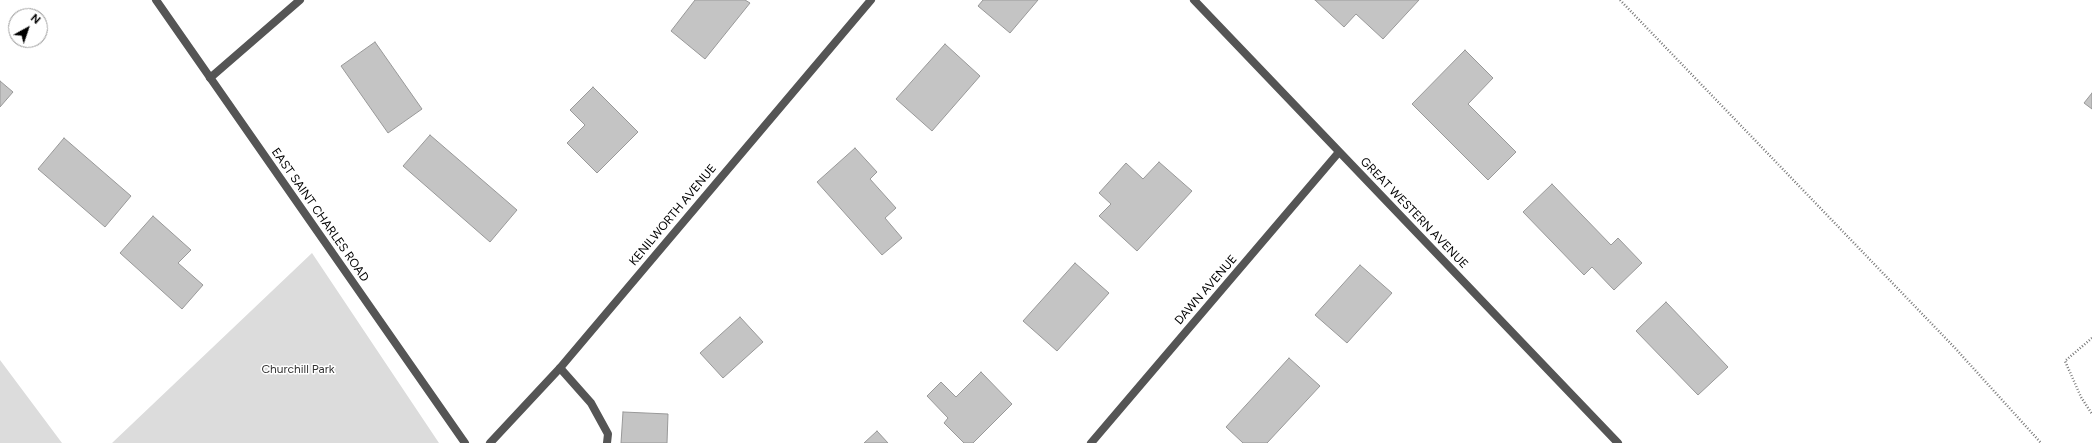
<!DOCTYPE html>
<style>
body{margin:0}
#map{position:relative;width:2092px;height:443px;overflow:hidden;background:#fff;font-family:Figtree,sans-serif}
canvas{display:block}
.north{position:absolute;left:8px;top:8px;width:40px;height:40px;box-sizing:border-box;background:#fff;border:1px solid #999;border-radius:50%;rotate:40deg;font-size:11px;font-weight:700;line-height:16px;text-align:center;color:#000}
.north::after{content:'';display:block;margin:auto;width:14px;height:18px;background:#000;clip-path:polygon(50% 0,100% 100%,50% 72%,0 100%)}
</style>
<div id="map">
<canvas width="2092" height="443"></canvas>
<div class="north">N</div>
</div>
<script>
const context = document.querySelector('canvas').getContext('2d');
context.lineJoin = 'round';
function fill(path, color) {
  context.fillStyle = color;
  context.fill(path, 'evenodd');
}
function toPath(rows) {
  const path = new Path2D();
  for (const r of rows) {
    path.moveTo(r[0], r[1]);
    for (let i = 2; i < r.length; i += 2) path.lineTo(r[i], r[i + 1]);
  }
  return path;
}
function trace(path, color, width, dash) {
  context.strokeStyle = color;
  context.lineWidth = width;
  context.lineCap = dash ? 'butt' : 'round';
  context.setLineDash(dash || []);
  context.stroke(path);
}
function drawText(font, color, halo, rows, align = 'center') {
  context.font = font + ' Figtree,sans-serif';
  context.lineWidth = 3;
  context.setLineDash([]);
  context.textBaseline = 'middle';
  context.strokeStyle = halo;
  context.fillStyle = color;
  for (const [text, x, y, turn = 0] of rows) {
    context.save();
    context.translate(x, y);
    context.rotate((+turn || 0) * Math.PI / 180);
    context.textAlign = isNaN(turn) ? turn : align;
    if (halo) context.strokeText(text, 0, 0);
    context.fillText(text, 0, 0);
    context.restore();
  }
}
fill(toPath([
 [312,253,439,443,112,443],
 [0,360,62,443,0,443]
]), '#dcdcdc');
const building = toPath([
 [695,0,745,0,750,3,705,59,671,31,695,0],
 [983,0,1038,0,1010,33,978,6,983,0],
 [1315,0,1419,0,1383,39,1356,14,1344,27,1315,0],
 [375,42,422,109,388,133,341,66,375,42],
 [945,44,980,76,932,131,896,99,945,44],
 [1465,50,1493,78,1468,104,1516,152,1488,180,1412,104,1465,50],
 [0,81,13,92,0,107,0,81],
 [593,87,638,132,597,173,567,143,585,125,570,110,593,87],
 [2092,93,2092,109,2084,103,2092,93],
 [430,135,517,210,490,242,403,166,430,135],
 [64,138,131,196,105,227,38,169,64,138],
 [855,148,877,172,870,179,896,208,885,218,902,238,882,255,817,182,855,148],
 [1159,162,1192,191,1137,251,1099,216,1111,204,1099,193,1126,163,1143,179,1159,162],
 [1552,184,1611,245,1618,238,1642,263,1614,290,1592,267,1584,275,1523,212,1552,184],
 [153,216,191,250,178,263,203,285,182,309,120,253,153,216],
 [1075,263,1109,293,1057,351,1023,321,1075,263],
 [1360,265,1392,293,1347,343,1315,315,1360,265],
 [1666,302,1728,367,1698,395,1636,331,1666,302],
 [740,317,763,342,723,378,700,353,740,317],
 [1289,358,1320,386,1267,443,1243,443,1226,427,1289,358],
 [981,372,1012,404,973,443,964,443,944,423,948,418,927,396,941,382,956,397,981,372],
 [623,412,668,414,667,443,621,443,623,412],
 [877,431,888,443,864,443,877,431]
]);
fill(building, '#c4c4c4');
trace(building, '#999', 1);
trace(toPath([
 [1620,0,1955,348,2041,443],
 [2092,338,2065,361,2081,397,2092,414]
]), '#777', 2.5, [1, 2]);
trace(toPath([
 [560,368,591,403,608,434,607,443]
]), '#555', 8);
trace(toPath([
 [1194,0,1618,443],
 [210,78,300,0],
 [490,443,560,368,871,0],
 [1091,443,1339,152]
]), '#555', 8);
trace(toPath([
 [156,0,465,443]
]), '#555', 8);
drawText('12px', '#000', '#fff', [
 ["GREAT WESTERN AVENUE",1414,213,46],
 ["EAST SAINT CHARLES ROAD",320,215,55],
 ["KENILWORTH AVENUE",673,215,-50],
 ["DAWN AVENUE",1206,290,-49]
]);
drawText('12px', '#333', '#fff', [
 ["Churchill Park",298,369]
]);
</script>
